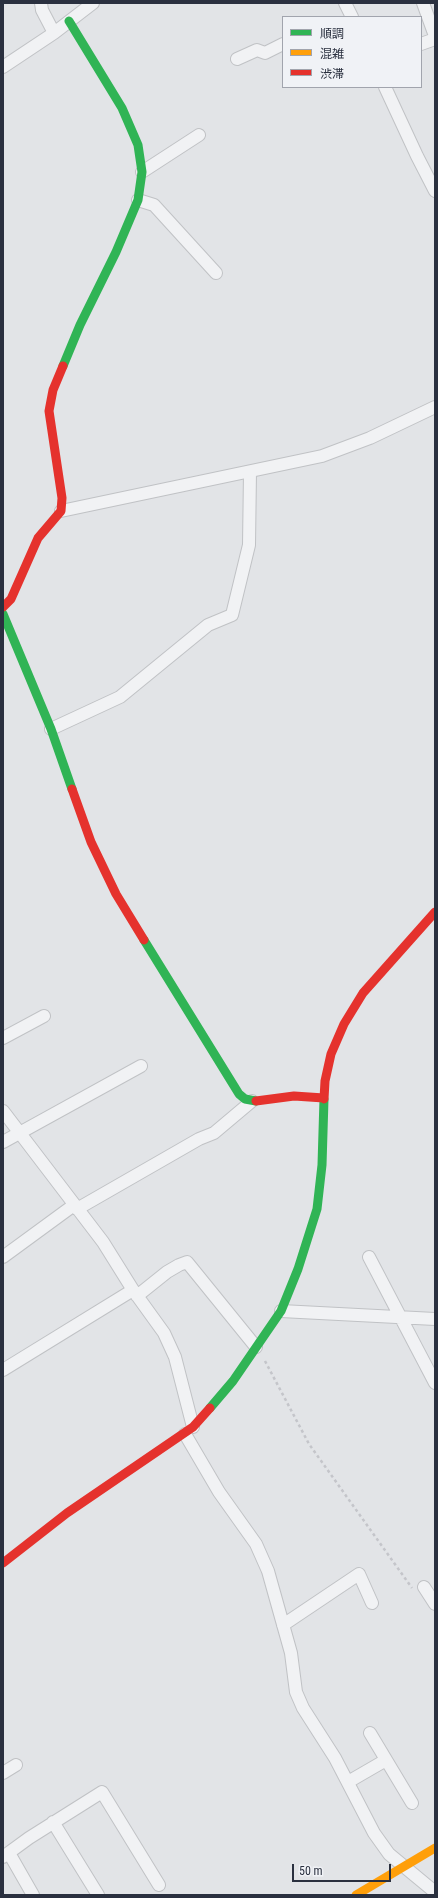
<!DOCTYPE html>
<meta charset="utf-8">
<style>
body{margin:0}
#map{position:relative;width:438px;height:1898px;overflow:hidden;background:#e2e4e7;font-family:"Roboto Condensed","Noto Sans JP",sans-serif}
canvas{display:block}
.frame{position:absolute;inset:0;border:4px solid #2a303f;pointer-events:none}
.legend{position:absolute;left:282px;top:16px;width:140px;height:72px;box-sizing:border-box;background:#f0f2f6;border:1px solid #a1a4ad;margin:0;padding:5px 7px;list-style:none;font-size:12px;color:#2a303f}
.legend li{display:flex;align-items:center;gap:8px;height:20px}
.legend b{width:20px;border:1px solid #a1a4ad}
.scale{position:absolute;left:292px;top:1864px;width:99px;height:18px;box-sizing:border-box;border:2px solid #2a303f;border-top:0;padding-left:5px;font-size:12px;line-height:14px;white-space:nowrap;color:#2a303f;-webkit-text-stroke:3px #f0f2f6;paint-order:stroke}
</style>
<div id="map">
<canvas width="438" height="1898"></canvas>
<div class="frame"></div>
<ul class="legend">
<li><b style="height:5px;background:#30b455"></b>順調</li>
<li><b style="height:5px;background:#ff9f0a"></b>混雑</li>
<li><b style="height:5px;background:#e5322d"></b>渋滞</li>
</ul>
<div class="scale">50 m</div>
</div>
<script>
const context = document.querySelector('canvas').getContext('2d');
context.lineJoin = 'round';
function toPath(rows) {
  const path = new Path2D();
  for (const r of rows) {
    path.moveTo(r[0], r[1]);
    for (let i = 2; i < r.length; i += 2) path.lineTo(r[i], r[i + 1]);
  }
  return path;
}
function trace(path, color, width, dash) {
  context.strokeStyle = color;
  context.lineWidth = width;
  context.lineCap = dash ? 'butt' : 'round';
  context.setLineDash(dash || []);
  context.stroke(path);
}
const street = toPath([
 [41,3,42,10,54,33],
 [345,3,352,17],
 [423,3,435,36],
 [421,44,435,39],
 [237,59,257,50,265,53,283,44],
 [3,67,54,33,93,3],
 [385,87,417,156,435,191],
 [142,172,199,135],
 [138,200,154,205,216,273],
 [61,511,322,456,370,438,435,407],
 [51,729,120,697,208,625,232,615,249,545,250,472],
 [3,1038,44,1016],
 [3,1111,103,1242,133,1290,164,1333,175,1357,193,1427],
 [3,1142,141,1066],
 [77,1209,199,1139,214,1133,252,1101],
 [3,1257,74,1205],
 [369,1257,435,1383],
 [137,1296,167,1272,179,1265,187,1262,256,1347],
 [281,1311,435,1319],
 [3,1370,133,1290],
 [185,1434,219,1492,256,1544,268,1571,291,1653,296,1692,303,1708,335,1758,374,1833,389,1854,435,1892],
 [424,1587,435,1604],
 [283,1625,359,1574,372,1603],
 [370,1733,412,1803],
 [3,1773,16,1765],
 [348,1782,386,1760],
 [53,1822,98,1895],
 [9,1853,33,1895],
 [3,1857,29,1838,102,1792,159,1885]
]);
trace(street, '#c0c2c5', 14);
trace(toPath([
 [265,1361,309,1444,412,1588]
]), '#c4c5ca', 2.5, [3, 3]);
trace(street, '#f1f2f4', 12);
trace(toPath([
 [63,366,80,325,116,252,138,200,142,172,138,145,122,108,69,21],
 [3,614,51,729,72,789],
 [144,940,239,1094,245,1099,256,1101],
 [210,1408,233,1381,281,1311,298,1269,317,1209,322,1165,324,1099]
]), '#30b455', 9);
trace(toPath([
 [356,1895,435,1848]
]), '#ff9f0a', 9);
trace(toPath([
 [3,607,11,599,38,538,61,511,62,498,49,411,53,390,63,366],
 [72,789,91,842,116,894,144,940],
 [324,1099,325,1081,331,1054,344,1024,363,993,435,912],
 [256,1101,294,1096,324,1098],
 [3,1563,67,1513,193,1427,210,1408]
]), '#e5322d', 9);
</script>
